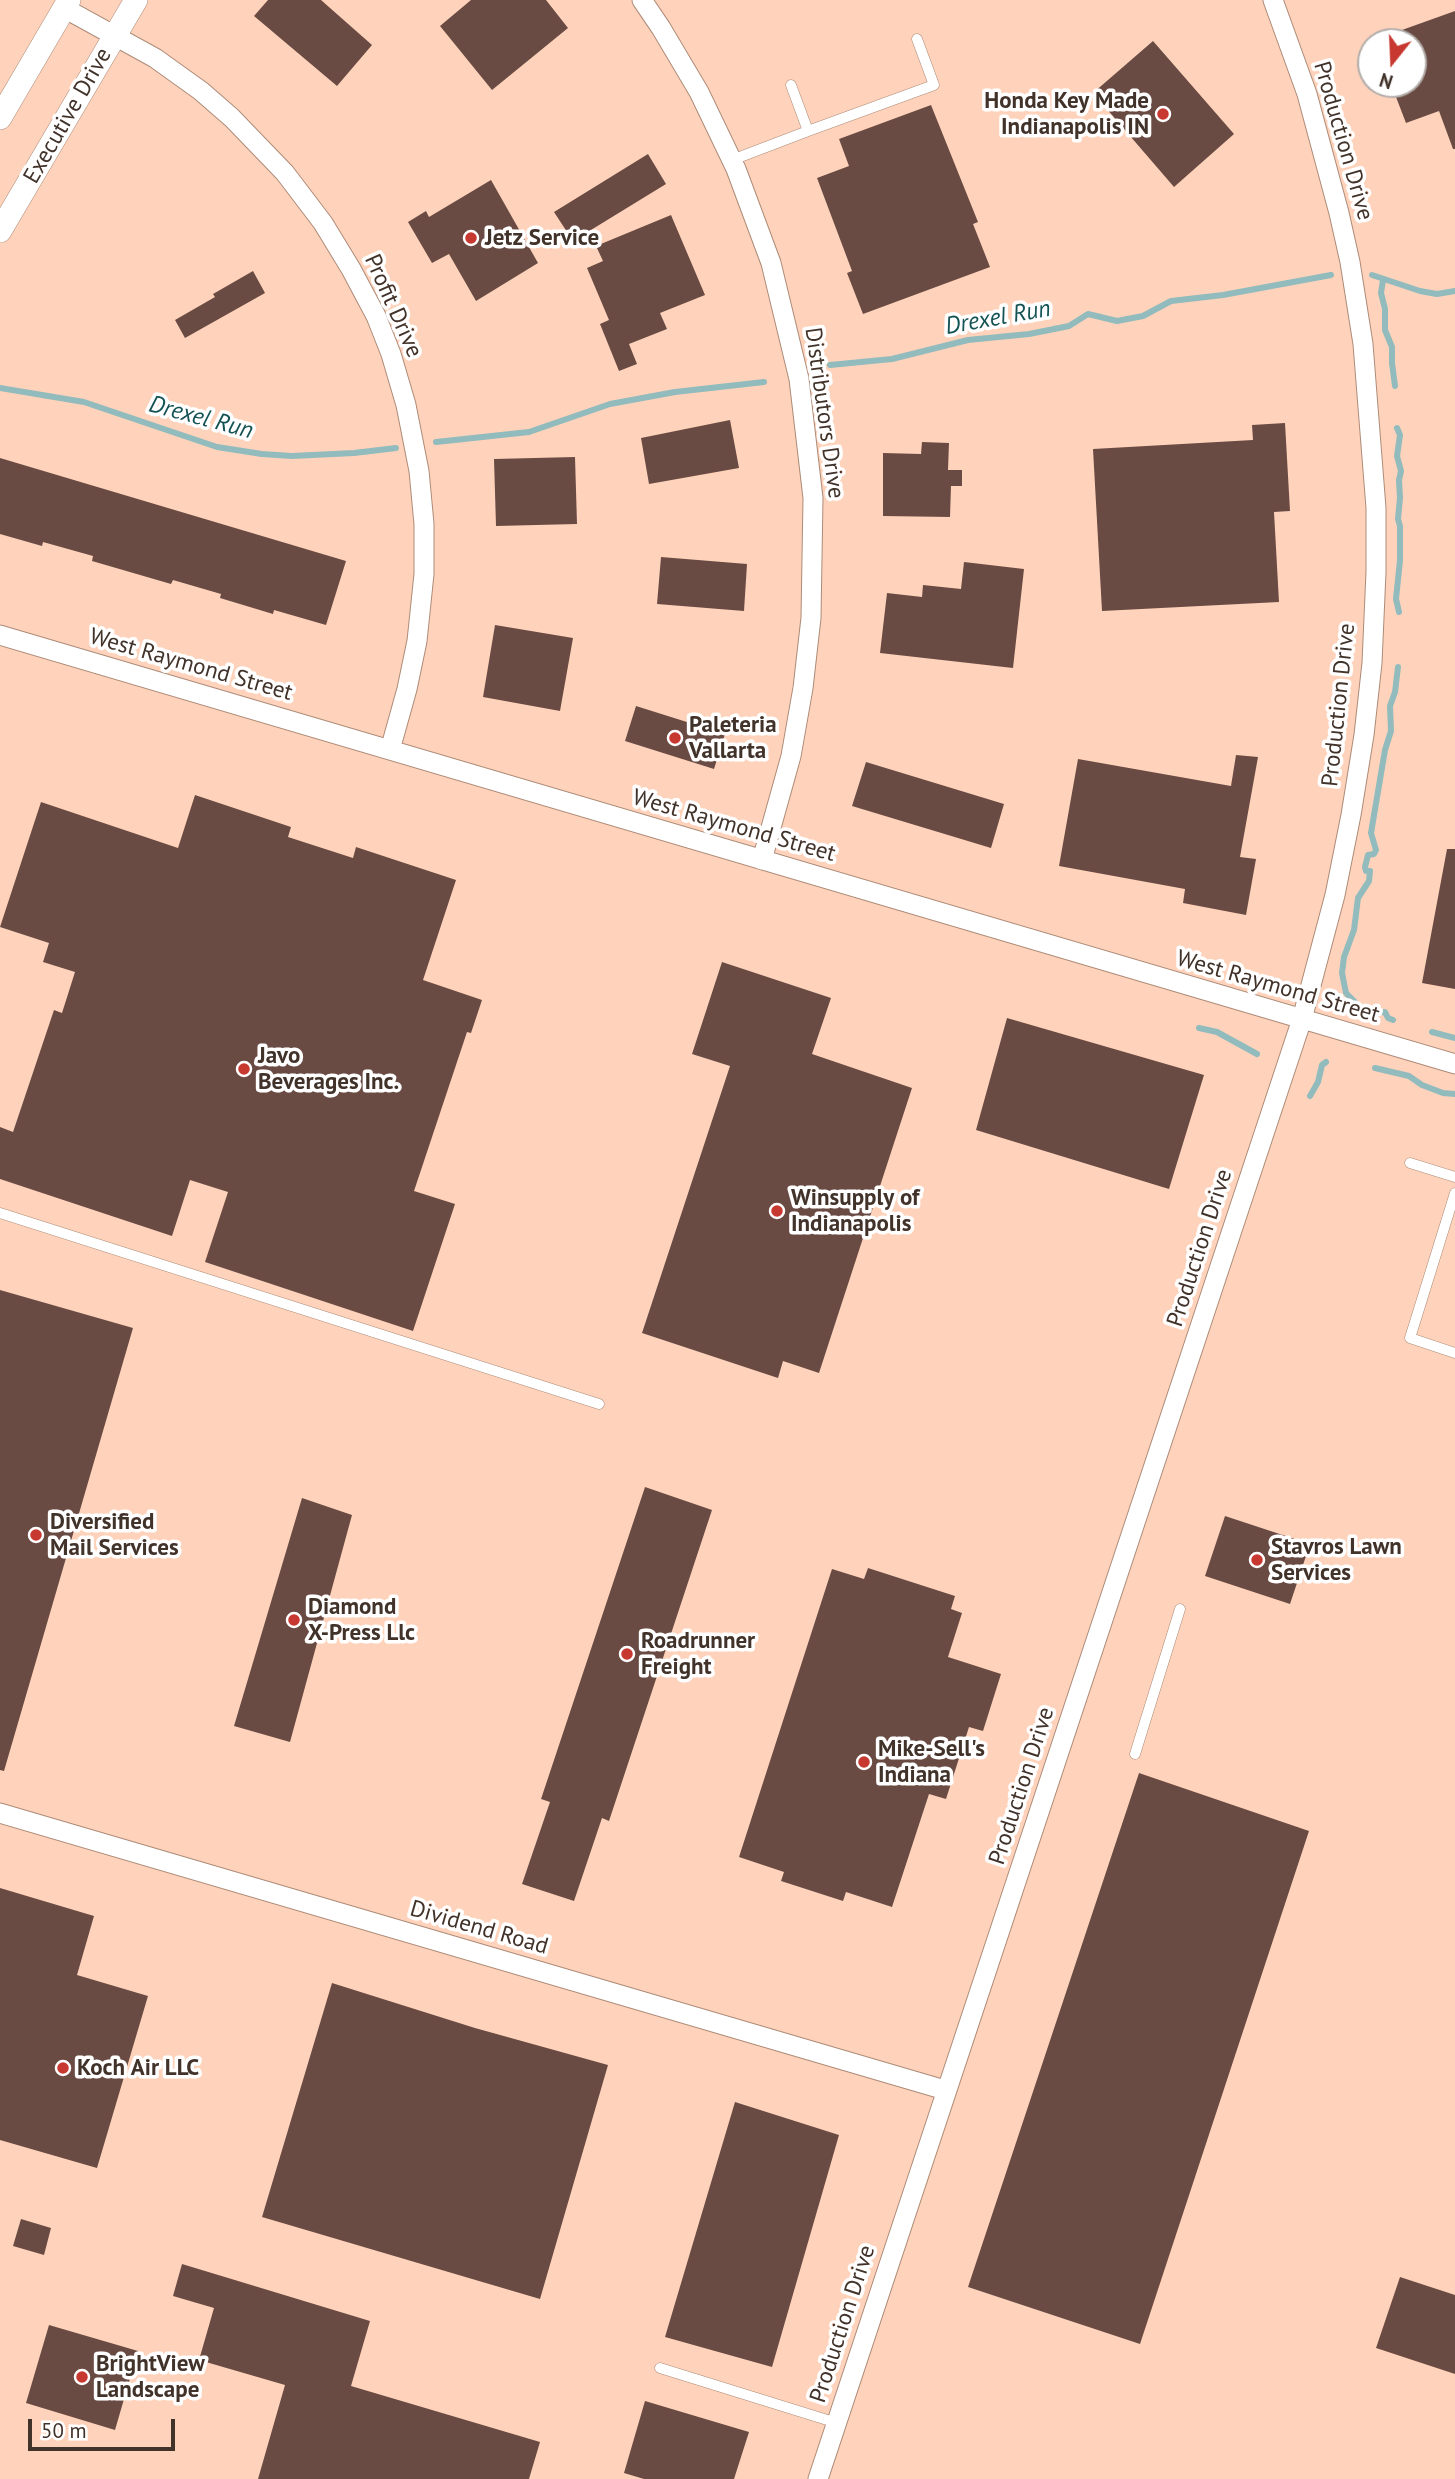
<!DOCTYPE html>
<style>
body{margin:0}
#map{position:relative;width:1455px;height:2479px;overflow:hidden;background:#fbe4d8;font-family:"PT Sans",sans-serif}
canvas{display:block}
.north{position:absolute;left:1357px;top:28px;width:70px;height:70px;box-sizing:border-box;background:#fff;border:2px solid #b3adaa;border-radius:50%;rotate:198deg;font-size:19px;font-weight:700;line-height:28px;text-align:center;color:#41322a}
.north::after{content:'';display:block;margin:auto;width:24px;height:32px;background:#c73930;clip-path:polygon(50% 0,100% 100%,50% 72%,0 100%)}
.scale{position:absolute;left:28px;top:2419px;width:147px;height:32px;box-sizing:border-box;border:4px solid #41322a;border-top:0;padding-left:9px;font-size:21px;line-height:24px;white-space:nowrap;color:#41322a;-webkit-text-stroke:5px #fff;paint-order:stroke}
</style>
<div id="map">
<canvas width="1455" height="2479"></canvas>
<div class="north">N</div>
<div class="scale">50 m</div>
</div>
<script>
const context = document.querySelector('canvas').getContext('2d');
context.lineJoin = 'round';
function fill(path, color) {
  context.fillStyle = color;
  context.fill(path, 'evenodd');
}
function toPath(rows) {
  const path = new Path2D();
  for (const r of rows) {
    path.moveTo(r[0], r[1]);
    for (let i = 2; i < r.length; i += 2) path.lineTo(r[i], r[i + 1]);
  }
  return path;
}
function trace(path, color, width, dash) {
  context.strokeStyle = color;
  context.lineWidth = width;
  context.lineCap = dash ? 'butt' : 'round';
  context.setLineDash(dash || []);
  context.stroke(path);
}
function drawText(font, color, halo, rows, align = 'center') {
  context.font = font + ' "PT Sans",sans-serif';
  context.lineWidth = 7;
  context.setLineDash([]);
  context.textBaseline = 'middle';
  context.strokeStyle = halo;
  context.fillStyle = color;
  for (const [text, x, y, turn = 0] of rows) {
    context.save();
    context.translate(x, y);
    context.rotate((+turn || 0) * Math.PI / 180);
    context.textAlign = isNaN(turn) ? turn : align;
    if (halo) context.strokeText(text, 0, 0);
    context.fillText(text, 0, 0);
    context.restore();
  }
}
fill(toPath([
 [0,0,1455,0,1455,2479,0,2479],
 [1371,42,1413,42,1413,84,1371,84]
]), '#ffd3bb');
trace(toPath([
 [1372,275,1420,291,1437,294,1455,291],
 [1383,280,1381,293,1385,309,1385,330,1392,347,1392,363,1395,386],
 [830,365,892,359,968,340,1029,334,1069,326,1088,314,1117,321,1143,316,1171,301,1223,295,1331,275],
 [0,388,84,402,217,447,262,454,292,456,354,453,396,448],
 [1397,428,1400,435,1397,456,1401,471,1399,480,1400,498,1398,519,1400,526,1400,560,1396,599,1399,612],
 [436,442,529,432,610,404,675,392,764,382],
 [1393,1020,1388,1018,1385,1012,1372,1013,1358,1005,1346,993,1342,973,1344,957,1354,930,1358,898,1369,881,1370,871,1366,871,1365,867,1368,855,1374,854,1376,850,1371,833,1385,750,1391,731,1390,706,1395,692,1398,667],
 [1199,1028,1217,1032,1257,1054],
 [1432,1032,1455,1038],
 [1375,1068,1409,1076,1422,1085,1443,1093,1455,1094],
 [1310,1096,1318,1082,1322,1065,1326,1062]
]), '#91bbbc', 6);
fill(toPath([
 [268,0,321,0,372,45,337,86,254,16],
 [471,0,546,0,568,28,492,90,440,26],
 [1455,11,1455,149,1453,149,1439,111,1406,123,1391,84,1413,84,1413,42,1375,42,1374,40],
 [1153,41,1234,134,1174,187,1093,93],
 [931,105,978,222,973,224,990,267,863,314,847,273,852,271,817,178,849,166,839,139],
 [648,154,666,184,573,241,554,212],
 [491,180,538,263,476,301,449,254,432,263,408,222,426,211,429,217],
 [671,215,705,295,660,313,667,329,629,344,637,364,619,371,600,324,609,320,587,268,603,261,596,246],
 [253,271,265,293,185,338,175,320,215,297,213,294],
 [730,420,739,468,649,484,641,438],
 [1285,423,1290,511,1274,512,1279,602,1102,611,1093,449,1253,440,1252,425],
 [922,442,949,443,948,470,962,470,962,486,951,486,950,517,883,516,883,453,921,454],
 [575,457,577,524,496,526,494,459],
 [0,458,346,561,326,625,274,610,273,614,220,598,221,594,173,580,171,584,92,561,93,556,43,542,42,546,0,534],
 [661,557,747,564,744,611,657,604],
 [964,562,1024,569,1013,668,880,653,887,593,922,597,923,585,961,589],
 [495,625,573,638,560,711,483,697],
 [636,706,725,734,714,769,625,741],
 [1236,755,1258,757,1240,857,1256,859,1246,915,1183,903,1185,889,1059,866,1078,759,1231,786],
 [866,762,1004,804,991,848,852,806],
 [195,795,291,827,288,837,353,858,356,847,456,880,423,980,482,1000,471,1033,467,1032,414,1191,455,1204,413,1331,205,1262,228,1192,190,1180,172,1236,0,1179,0,1127,13,1132,54,1010,62,1013,75,972,43,962,49,943,0,927,41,802,178,848],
 [1447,849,1455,849,1455,989,1422,983],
 [722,962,831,998,812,1054,912,1088,819,1373,783,1361,778,1378,642,1333,730,1066,692,1054],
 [1007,1018,1204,1075,1169,1189,976,1130],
 [0,1290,133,1328,4,1771,0,1770],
 [645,1487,712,1510,609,1821,602,1818,574,1901,522,1884,550,1802,541,1799],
 [302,1498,352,1515,290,1742,234,1726],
 [1225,1516,1310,1544,1290,1604,1205,1576],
 [868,1568,955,1596,951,1609,962,1613,948,1657,1001,1674,983,1731,969,1727,946,1799,929,1794,892,1907,846,1892,843,1901,781,1881,784,1872,739,1857,832,1569,864,1579],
 [1139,1773,1309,1831,1140,2344,968,2287],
 [0,1888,94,1916,77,1975,148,1996,97,2168,0,2140],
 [332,1983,475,2028,608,2065,540,2299,262,2217],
 [735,2102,839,2135,772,2367,665,2337],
 [21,2219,51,2228,44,2255,13,2246],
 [182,2264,370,2321,351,2386,540,2442,529,2479,258,2479,285,2385,199,2360,214,2308,173,2296],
 [1400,2277,1455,2295,1455,2374,1376,2348],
 [49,2325,138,2351,115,2430,26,2403],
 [645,2401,749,2432,734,2479,644,2479,624,2473]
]), '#6a4b43');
const service = toPath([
 [808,131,934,85,917,39],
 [732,160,808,131,791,85],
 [1410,1163,1455,1177],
 [1455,1193,1410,1338,1455,1353],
 [0,1213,599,1404],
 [1135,1754,1180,1609],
 [660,2368,837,2423]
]);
const minor = toPath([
 [642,0,661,28,699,92,736,169,771,263,799,379,813,498,811,618,803,688,791,756,762,860],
 [64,8,155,58,201,91,232,118,285,173,323,223,351,269,376,316,391,354,406,405,419,471,424,524,424,574,417,641,407,689,390,750],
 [0,635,1455,1064],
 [0,1813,945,2090],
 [818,2479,1302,1019,1335,895,1351,815,1364,735,1372,663,1376,572,1376,508,1363,344,1350,262,1339,213,1307,94,1273,0]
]);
const tertiary = toPath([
 [0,118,69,0],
 [0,231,136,0]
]);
trace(service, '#ad8b78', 11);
trace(minor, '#ad8b78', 21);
trace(tertiary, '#ad8b78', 24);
trace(service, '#fff', 10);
trace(minor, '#fff', 19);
trace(tertiary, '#fff', 23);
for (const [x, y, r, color] of [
 [1163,114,7,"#c73930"],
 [471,238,7,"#c73930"],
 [675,738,7,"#c73930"],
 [244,1069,7,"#c73930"],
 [777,1211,7,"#c73930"],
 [36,1535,7,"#c73930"],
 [1257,1560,7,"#c73930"],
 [294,1620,7,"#c73930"],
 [627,1654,7,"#c73930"],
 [864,1762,7,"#c73930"],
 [63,2068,7,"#c73930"],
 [82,2377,7,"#c73930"]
]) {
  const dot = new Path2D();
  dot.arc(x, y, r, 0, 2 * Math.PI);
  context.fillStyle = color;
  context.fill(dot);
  trace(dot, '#fff', 2.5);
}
drawText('bold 23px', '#41322a', '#fff', [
 ["Honda Key Made",1149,101,"right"],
 ["Indianapolis IN",1149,127,"right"],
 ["Jetz Service",485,238],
 ["Paleteria",689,725],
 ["Vallarta",689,751],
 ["Javo",258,1056],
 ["Beverages Inc.",258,1082],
 ["Winsupply of",791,1198],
 ["Indianapolis",791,1224],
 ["Diversified",50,1522],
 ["Mail Services",50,1548],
 ["Stavros Lawn",1271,1547],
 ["Services",1271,1573],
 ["Diamond",308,1607],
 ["X-Press Llc",308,1633],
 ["Roadrunner",641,1641],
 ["Freight",641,1667],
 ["Mike-Sell's",878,1749],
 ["Indiana",878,1775],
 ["Koch Air LLC",77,2068],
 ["BrightView",96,2364],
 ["Landscape",96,2390]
], 'left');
drawText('23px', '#41322a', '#fff', [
 ["Executive Drive",68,116,-60],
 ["Production Drive",1343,141,74],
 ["Profit Drive",393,306,66],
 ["Distributors Drive",824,413,82],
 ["West Raymond Street",191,665,16],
 ["Production Drive",1339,705,-84],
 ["West Raymond Street",734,826,16],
 ["West Raymond Street",1278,987,16],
 ["Production Drive",1200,1248,-72],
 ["Production Drive",1022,1786,-72],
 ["Dividend Road",479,1928,16],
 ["Production Drive",843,2324,-72]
]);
drawText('italic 24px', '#145253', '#fff', [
 ["Drexel Run",998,318,-10],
 ["Drexel Run",201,418,15]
]);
</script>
